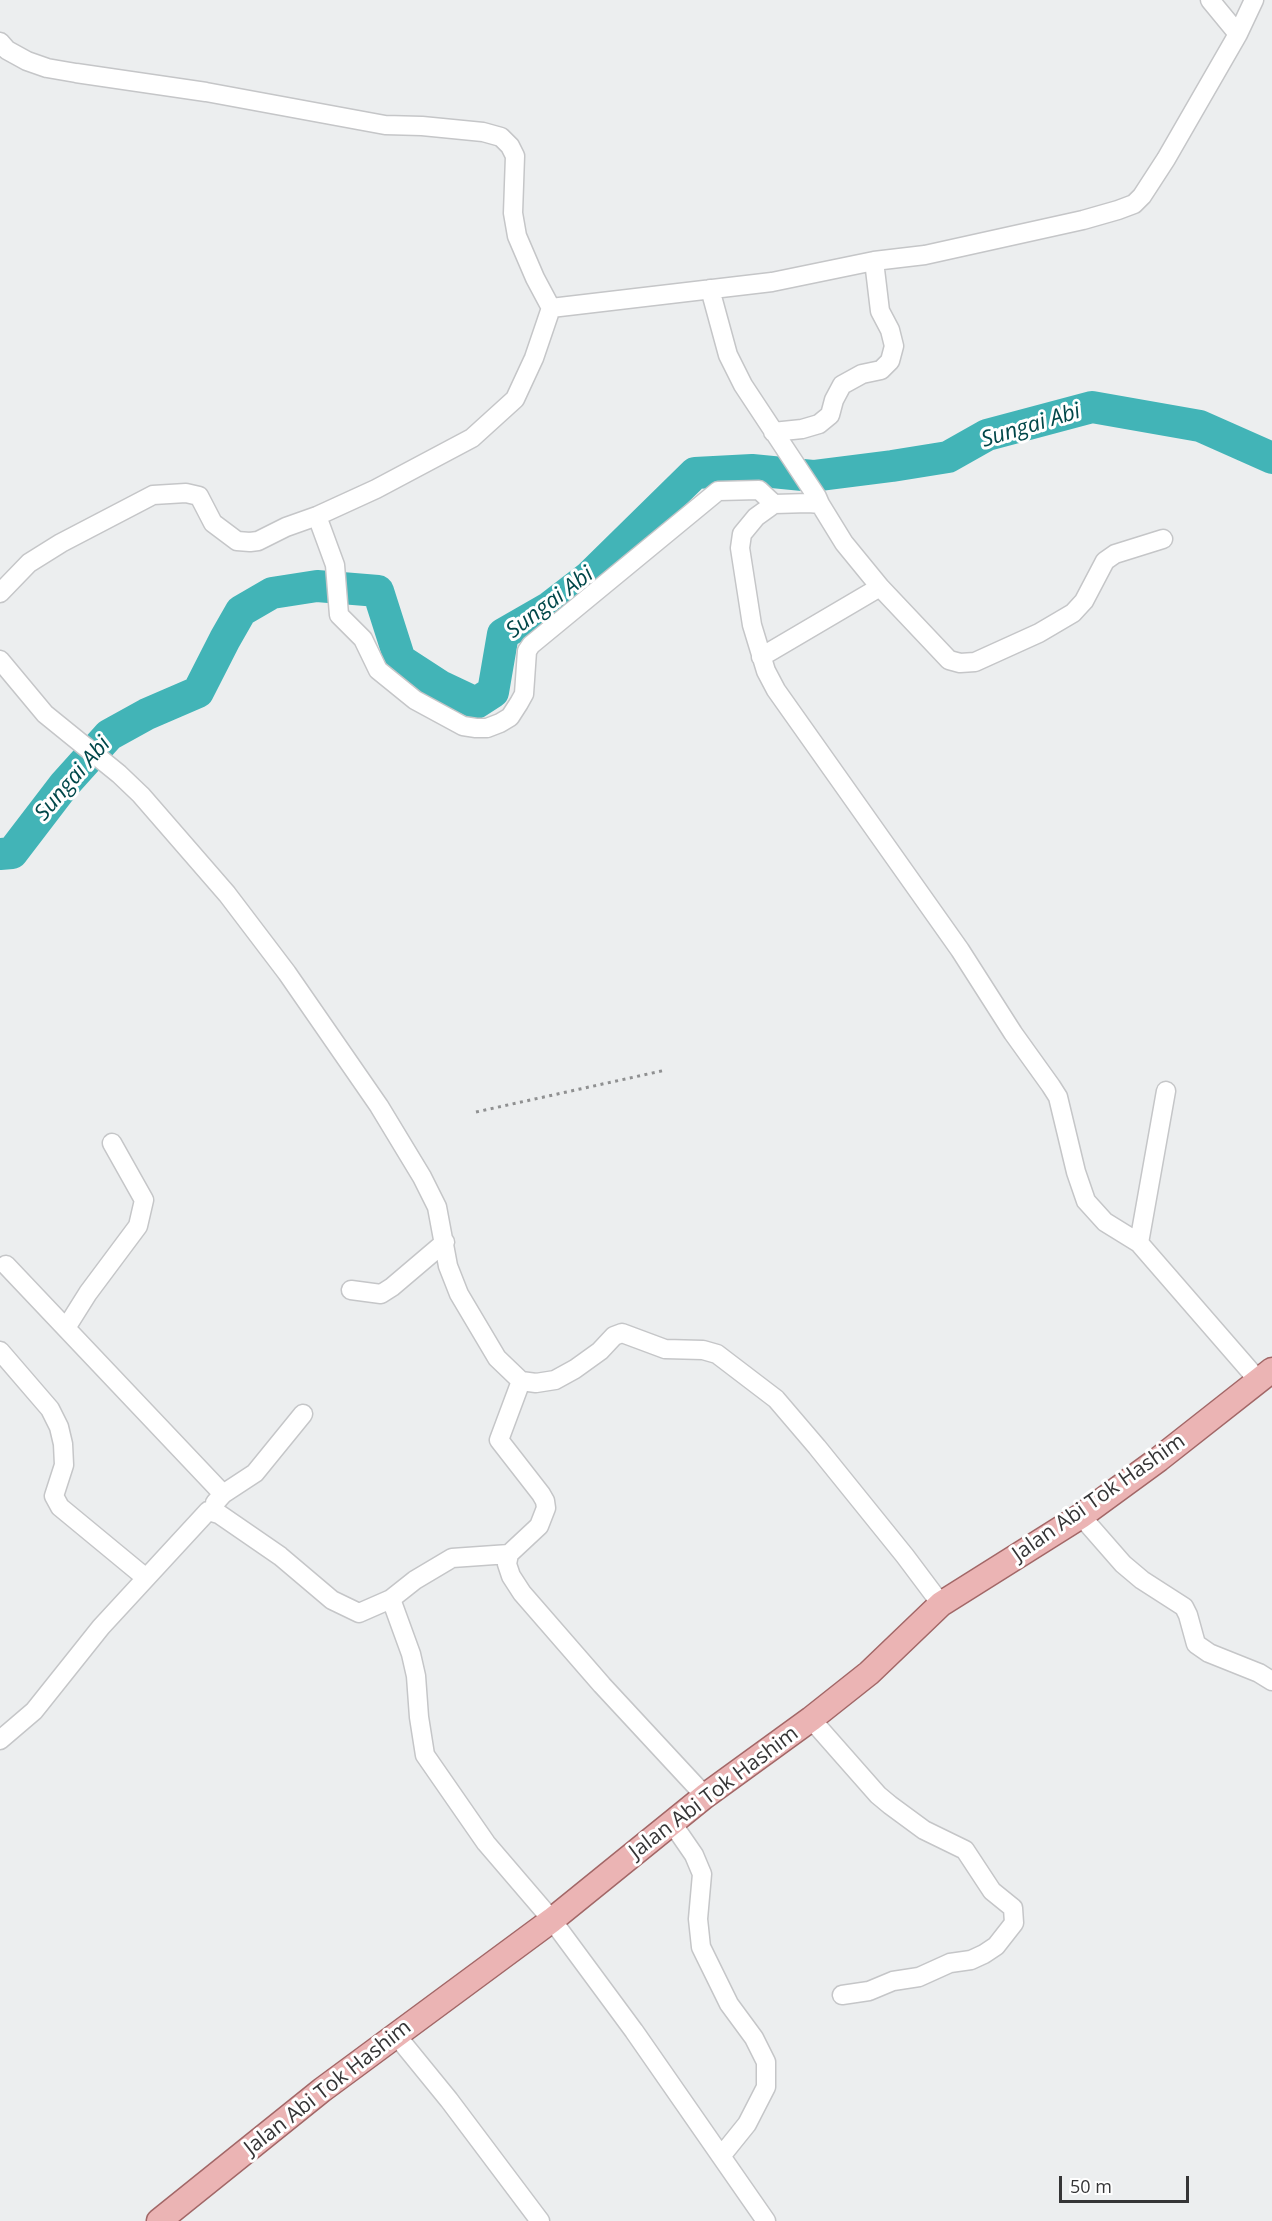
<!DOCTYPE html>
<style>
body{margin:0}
#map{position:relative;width:1272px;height:2221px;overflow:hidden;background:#eceeef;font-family:"Open Sans",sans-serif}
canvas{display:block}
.scale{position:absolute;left:1059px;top:2176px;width:130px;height:27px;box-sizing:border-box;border:3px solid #353536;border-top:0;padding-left:8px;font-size:18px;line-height:21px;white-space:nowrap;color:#353536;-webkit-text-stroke:4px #fff;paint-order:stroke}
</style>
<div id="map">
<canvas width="1272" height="2221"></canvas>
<div class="scale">50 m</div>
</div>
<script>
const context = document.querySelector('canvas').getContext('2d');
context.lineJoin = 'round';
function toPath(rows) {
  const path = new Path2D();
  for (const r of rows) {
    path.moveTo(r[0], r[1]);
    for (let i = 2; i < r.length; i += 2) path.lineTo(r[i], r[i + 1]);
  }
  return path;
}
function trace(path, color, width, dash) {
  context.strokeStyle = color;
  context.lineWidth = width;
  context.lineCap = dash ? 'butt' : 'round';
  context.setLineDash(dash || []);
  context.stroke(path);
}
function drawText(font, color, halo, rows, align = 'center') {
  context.font = font + ' "Open Sans",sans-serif';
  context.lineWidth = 6;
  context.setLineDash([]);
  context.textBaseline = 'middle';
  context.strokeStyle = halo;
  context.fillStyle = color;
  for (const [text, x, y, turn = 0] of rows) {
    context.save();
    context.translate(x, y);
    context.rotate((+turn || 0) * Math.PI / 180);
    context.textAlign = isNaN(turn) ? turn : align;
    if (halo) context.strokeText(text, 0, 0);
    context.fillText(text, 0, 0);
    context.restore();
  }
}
trace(toPath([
 [0,854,12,853,64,785,109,735,147,714,198,692,225,639,241,611,272,593,317,586,378,591,400,660,440,686,476,703,493,692,503,634,550,607,589,577,695,473,752,470,813,476,892,466,948,457,987,435,1092,407,1200,426,1272,458]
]), '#42b4b7', 32);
const minor = toPath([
 [1210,0,1238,34],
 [0,42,7,50,27,61,47,68,76,73,206,92,385,125,422,126,483,132,501,137,510,146,515,156,513,213,517,236,535,278,551,308,534,358,515,399,472,438,376,489,317,516,286,527,258,541,250,542,237,541,213,523,199,496,186,493,153,495,61,543,29,563,0,593],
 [710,289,728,355,743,385,817,497,820,504],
 [551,308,772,282,874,261,925,255,1083,220,1118,210,1134,204,1142,196,1166,159,1238,34,1254,0],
 [773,432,802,429,819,424,830,415,834,400,842,385,862,374,881,370,890,361,894,346,890,330,880,311,874,261],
 [317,516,335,565,339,615,363,639,378,670,415,700,463,726,476,728,487,728,500,723,510,717,519,703,524,694,527,651,531,645,718,491,759,490,774,504],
 [1163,539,1115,554,1105,561,1084,601,1073,613,1039,633,975,662,960,663,949,660,880,587,844,543,820,504,809,503,774,504,756,517,742,534,740,548,752,625,766,671,776,690,960,950,1013,1033,1051,1086,1058,1097,1076,1172,1086,1201,1105,1222,1139,1243,1258,1380],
 [761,657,880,587],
 [0,660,45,714,119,774,141,795,227,894,287,973,379,1106,422,1177,437,1207,448,1266,459,1294,497,1358,521,1381],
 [1139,1243,1166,1091],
 [6,1265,223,1494],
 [351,1290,381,1294,392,1287,445,1242],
 [66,1328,88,1293,138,1226,144,1200,112,1143],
 [0,1351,50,1409,59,1427,63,1444,64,1465,54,1496,60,1507,146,1578],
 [215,1503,223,1494,255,1473,303,1414],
 [1081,1516,1123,1564,1142,1580,1184,1607,1188,1615,1196,1644,1209,1653,1259,1673,1272,1681],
 [391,1599,411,1654,416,1676,419,1717,425,1755,486,1843,552,1920,634,2031,766,2221],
 [811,1719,878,1795,890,1805,924,1830,965,1850,992,1891,1013,1908,1014,1923,996,1946,984,1954,971,1960,950,1963,919,1977,893,1981,869,1991,842,1995],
 [0,1740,34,1711,101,1627,208,1511,219,1514,280,1556,332,1600,359,1613,391,1599,415,1580,452,1558,509,1554],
 [705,1796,602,1685,522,1593,511,1576,507,1564,509,1554,539,1526,546,1508,545,1501,541,1494,499,1440,521,1381,536,1383,555,1380,575,1369,600,1351,614,1336,622,1333,665,1349,703,1350,717,1354,776,1399,817,1447,905,1556,941,1604],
 [672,1823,694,1855,702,1874,698,1919,701,1947,729,2004,754,2038,766,2062,766,2087,747,2124,722,2155],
 [396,2035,449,2100,540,2221]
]);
const major = toPath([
 [159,2221,322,2090,552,1920,705,1796,811,1719,869,1673,941,1604,1081,1516,1159,1459,1272,1370]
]);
trace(minor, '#c5c6c8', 21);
trace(major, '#a26767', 27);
trace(toPath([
 [476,1112,666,1070]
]), '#8f9091', 3, [3, 4.5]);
trace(minor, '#fff', 18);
trace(major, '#ebb4b4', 24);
drawText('21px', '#353536', '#fff', [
 ["Jalan Abi Tok Hashim",1099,1498,-35],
 ["Jalan Abi Tok Hashim",714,1793,-37],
 ["Jalan Abi Tok Hashim",328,2088,-38]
]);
drawText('italic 22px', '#004749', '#fff', [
 ["Sungai Abi",1031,426,-17],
 ["Sungai Abi",550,603,-37],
 ["Sungai Abi",73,779,-49]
]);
</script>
